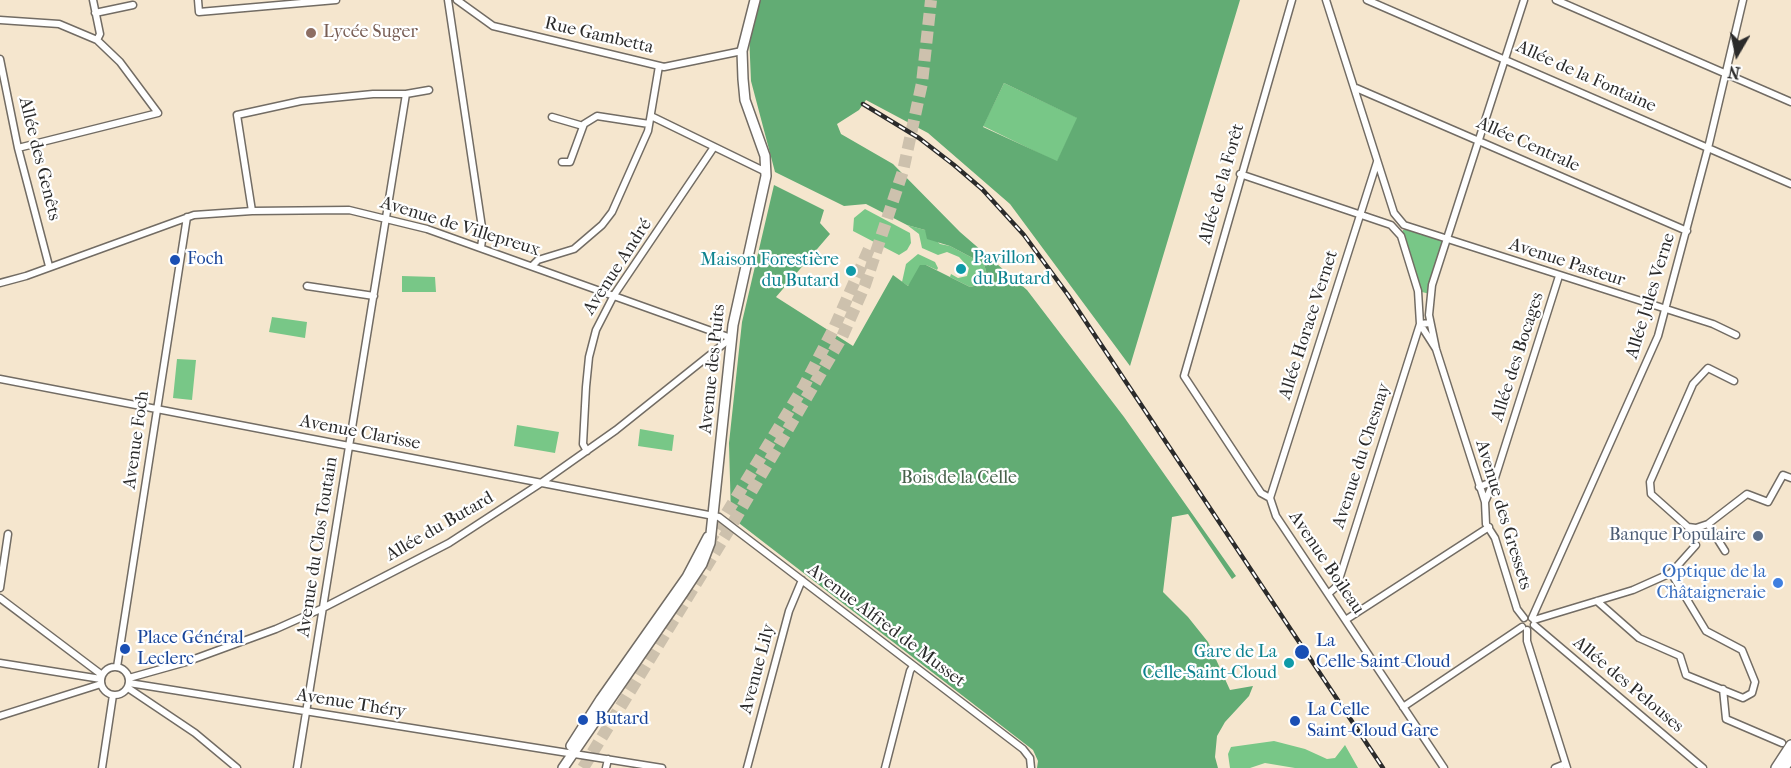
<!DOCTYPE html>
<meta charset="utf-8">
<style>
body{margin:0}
#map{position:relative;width:1791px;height:768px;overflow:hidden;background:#f5e6ce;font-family:"IM FELL French Canon",serif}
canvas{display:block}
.north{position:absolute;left:1707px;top:24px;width:60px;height:60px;-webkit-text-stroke:4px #fff;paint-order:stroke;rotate:189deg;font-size:16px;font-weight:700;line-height:24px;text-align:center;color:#2b2b2b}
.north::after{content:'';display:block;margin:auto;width:21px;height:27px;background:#2b2b2b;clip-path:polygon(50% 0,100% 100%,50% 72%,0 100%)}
</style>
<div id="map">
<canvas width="1791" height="768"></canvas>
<div class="north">N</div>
</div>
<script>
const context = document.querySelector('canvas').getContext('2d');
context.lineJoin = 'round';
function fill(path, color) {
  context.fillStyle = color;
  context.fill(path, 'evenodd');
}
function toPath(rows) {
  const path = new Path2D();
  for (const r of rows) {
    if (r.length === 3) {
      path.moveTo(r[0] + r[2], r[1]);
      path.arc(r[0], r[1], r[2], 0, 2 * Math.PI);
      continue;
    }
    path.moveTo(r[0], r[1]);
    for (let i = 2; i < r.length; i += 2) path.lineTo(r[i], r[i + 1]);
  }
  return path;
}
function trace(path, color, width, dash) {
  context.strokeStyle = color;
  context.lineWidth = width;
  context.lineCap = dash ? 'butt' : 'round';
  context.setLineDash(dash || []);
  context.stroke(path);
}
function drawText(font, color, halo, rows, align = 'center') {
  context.font = font + ' "IM FELL French Canon",serif';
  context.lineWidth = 4.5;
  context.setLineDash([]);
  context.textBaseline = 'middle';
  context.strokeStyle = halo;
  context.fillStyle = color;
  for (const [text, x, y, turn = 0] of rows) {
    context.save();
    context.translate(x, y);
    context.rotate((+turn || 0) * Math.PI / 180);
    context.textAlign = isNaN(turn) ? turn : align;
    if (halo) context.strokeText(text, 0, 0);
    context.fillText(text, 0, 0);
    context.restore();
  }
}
fill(toPath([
 [1004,83,1078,118,1057,162,983,126],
 [865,209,910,233,911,243,907,250,899,255,853,231,854,218],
 [907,225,925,230,940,244,950,246,984,264,987,275,985,283,970,287,950,277,951,274,958,278,967,276,969,268,959,257,947,252,938,255,922,248,919,234],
 [1410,229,1448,240,1430,294,1418,291,1401,236,1403,230],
 [918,254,935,262,938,268,937,270,926,265,908,286,902,282,906,264],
 [402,276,435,277,436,292,402,292],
 [272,317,307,322,305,338,269,332],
 [177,359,196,360,192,400,173,398],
 [517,425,559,432,555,453,514,446],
 [640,429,674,435,672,451,638,446],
 [1274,741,1305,749,1327,759,1335,758,1345,745,1358,768,1295,768,1265,763,1250,768,1230,768,1228,754,1231,747]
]), '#78c787');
fill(toPath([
 [758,0,1240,0,1130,366,1010,204,928,133,866,100,859,110,837,124,841,134,893,164,960,232,1027,290,1124,417,1236,576,1232,579,1188,514,1172,517,1163,592,1188,617,1208,642,1230,690,1253,686,1249,696,1225,722,1217,736,1215,757,1218,768,1037,768,1038,761,1033,750,731,517,729,443,742,322,774,185,824,210,820,223,830,234,776,297,853,346,893,275,908,286,920,265,926,265,970,287,985,283,987,275,984,264,950,246,927,239,925,230,907,225,866,204,844,206,775,172,751,81,749,34],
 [1004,83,1077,118,1057,161,983,127]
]), '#62ac74');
trace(toPath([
 [708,544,804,386,834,328,869,249],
 [583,768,730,528,842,337,865,285,903,171,922,83,931,0]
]), '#cdc1ad', 12, [12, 6]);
const street = toPath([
 [93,0,100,34,97,40],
 [198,0,199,12,336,0],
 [448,0,483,234,481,247],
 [457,0,493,26,664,67,742,51],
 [1292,0,1184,376,1261,493,1270,498,1276,516,1444,768],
 [1326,0,1394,213,1404,225,1713,324,1736,335],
 [1367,0,1791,184],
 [1524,0,1432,285,1429,315,1436,349,1485,502,1486,524,1495,538,1517,609,1524,618],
 [1556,0,1791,102],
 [95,13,133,5],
 [0,20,59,24,97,40,120,62,158,113,18,148],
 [0,59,18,148,49,266],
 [1356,88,1687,231],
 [651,116,766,172],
 [552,117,583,126],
 [562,162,570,162,584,124,597,116,649,124],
 [1240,174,1391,225,1401,236,1418,291,1420,324,1436,349],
 [252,211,237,115,301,101,373,94,406,94,429,90],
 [533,265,538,260,574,249,602,225,612,212,648,131,659,66],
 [0,283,26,276,194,215,252,211,349,210,427,229,731,338,616,430,541,483,449,543,323,608,276,629,186,662,129,678],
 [307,286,374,296],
 [0,379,719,517,1023,749,1030,758,1031,768],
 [1734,381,1708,368,1693,384,1650,482,1651,494,1688,527,1696,528,1708,524,1747,494,1768,502,1783,475,1791,478],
 [587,451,583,444,586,387,589,357,596,330,614,295,714,147],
 [1494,481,1559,276],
 [1479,487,1494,481,1485,502],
 [1270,498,1377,162],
 [1708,524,1725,551],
 [1671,573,1696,545],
 [0,588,8,534],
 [1328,594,1337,586,1420,324,1430,323],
 [0,598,102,675],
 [1532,618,1658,336,1708,148,1743,0],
 [1347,619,1489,527],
 [1534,620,1633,590,1671,573,1706,631,1742,650,1755,682,1752,693,1743,698,1686,675,1680,656,1639,638,1597,601],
 [1534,625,1703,768],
 [1527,630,1527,641,1567,768],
 [0,663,101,679],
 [115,681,14],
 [117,667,187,217],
 [129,683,662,768],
 [128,688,195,733,237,768],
 [1723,689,1726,719,1782,743],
 [1403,707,1522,627],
 [0,716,101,684],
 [102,768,113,695],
 [297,768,406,94],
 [606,768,608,759],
 [747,768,789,611,802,580],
 [885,768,910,671,913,666],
 [1555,768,1565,764]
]);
const secondary = toPath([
 [571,746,601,699,687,577,708,537],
 [563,768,683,593,702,564,710,543,733,325,766,176,765,156,745,100,743,79,742,51,755,0],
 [1776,768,1791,745],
 [1784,768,1791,758]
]);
trace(street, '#726c64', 9);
trace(secondary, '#726c64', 12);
trace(street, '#fff', 6);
trace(secondary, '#fff', 9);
const rail = toPath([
 [863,104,919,138,954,165,982,189,1024,235,1068,295,1383,768]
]);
trace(rail, '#2b2b2b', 4.5);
trace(rail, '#fff', 2, [7]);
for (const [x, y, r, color] of [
 [311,33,6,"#8d6e63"],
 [175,260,6,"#1a4fb4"],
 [961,269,6,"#0f9aa8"],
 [851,271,6,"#0f9aa8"],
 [1758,536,6,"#5c6f8a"],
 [1778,583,6,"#3f7fe0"],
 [125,649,6,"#1a4fb4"],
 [1302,652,8,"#1a4fb4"],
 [1289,663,6,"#0f9aa8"],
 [583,720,6,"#1a4fb4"],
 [1295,721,6,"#1a4fb4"]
]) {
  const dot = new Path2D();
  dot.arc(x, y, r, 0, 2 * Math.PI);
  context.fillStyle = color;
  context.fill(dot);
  trace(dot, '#fff', 2);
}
drawText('18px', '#785e54', '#fff', [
 ["Lycée Suger",323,33]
], 'left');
drawText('18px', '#2b2b2b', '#fff', [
 ["Rue Gambetta",599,36,13],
 ["Allée de la Fontaine",1586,77,24],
 ["Allée Centrale",1528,145,24],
 ["Allée des Genêts",39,159,76],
 ["Allée de la Forêt",1222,184,-74],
 ["Avenue de Villepreux",460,227,17],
 ["Avenue Pasteur",1567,263,18],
 ["Avenue André",618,267,-57],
 ["Allée Jules Verne",1651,296,-73],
 ["Allée Horace Vernet",1309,325,-72],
 ["Allée des Bocages",1518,357,-72],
 ["Avenue des Puits",713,369,-84],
 ["Avenue Clarisse",360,433,11],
 ["Avenue Foch",137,440,-82],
 ["Avenue du Chesnay",1362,456,-72],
 ["Avenue des Gressets",1503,515,73],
 ["Allée du Butard",440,527,-30],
 ["Avenue du Clos Toutain",318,547,-81],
 ["Avenue Boileau",1326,563,56],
 ["Avenue Alfred de Musset",886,626,37],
 ["Avenue Lily",758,669,-75],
 ["Allée des Pelouses",1628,685,40],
 ["Avenue Théry",351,704,9]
]);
drawText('18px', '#0d838f', '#fff', [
 ["Pavillon",973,259,"left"],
 ["du Butard",973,280,"left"],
 ["Maison Forestière",839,261],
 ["du Butard",839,282],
 ["Gare de La",1277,653],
 ["Celle-Saint-Cloud",1277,674]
], 'right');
drawText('18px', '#164399', '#fff', [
 ["Foch",187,260],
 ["Place Général",137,639],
 ["Leclerc",137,660],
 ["La",1316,642],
 ["Celle-Saint-Cloud",1316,663],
 ["La Celle",1307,711],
 ["Saint-Cloud Gare",1307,732],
 ["Butard",595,720]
], 'left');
drawText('18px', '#46624b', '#fff', [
 ["Bois de la Celle",959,479]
]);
drawText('18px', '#4e5e75', '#fff', [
 ["Banque Populaire",1746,536]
], 'right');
drawText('18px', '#366cbe', '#fff', [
 ["Optique de la",1766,573],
 ["Châtaigneraie",1766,594]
], 'right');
</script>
